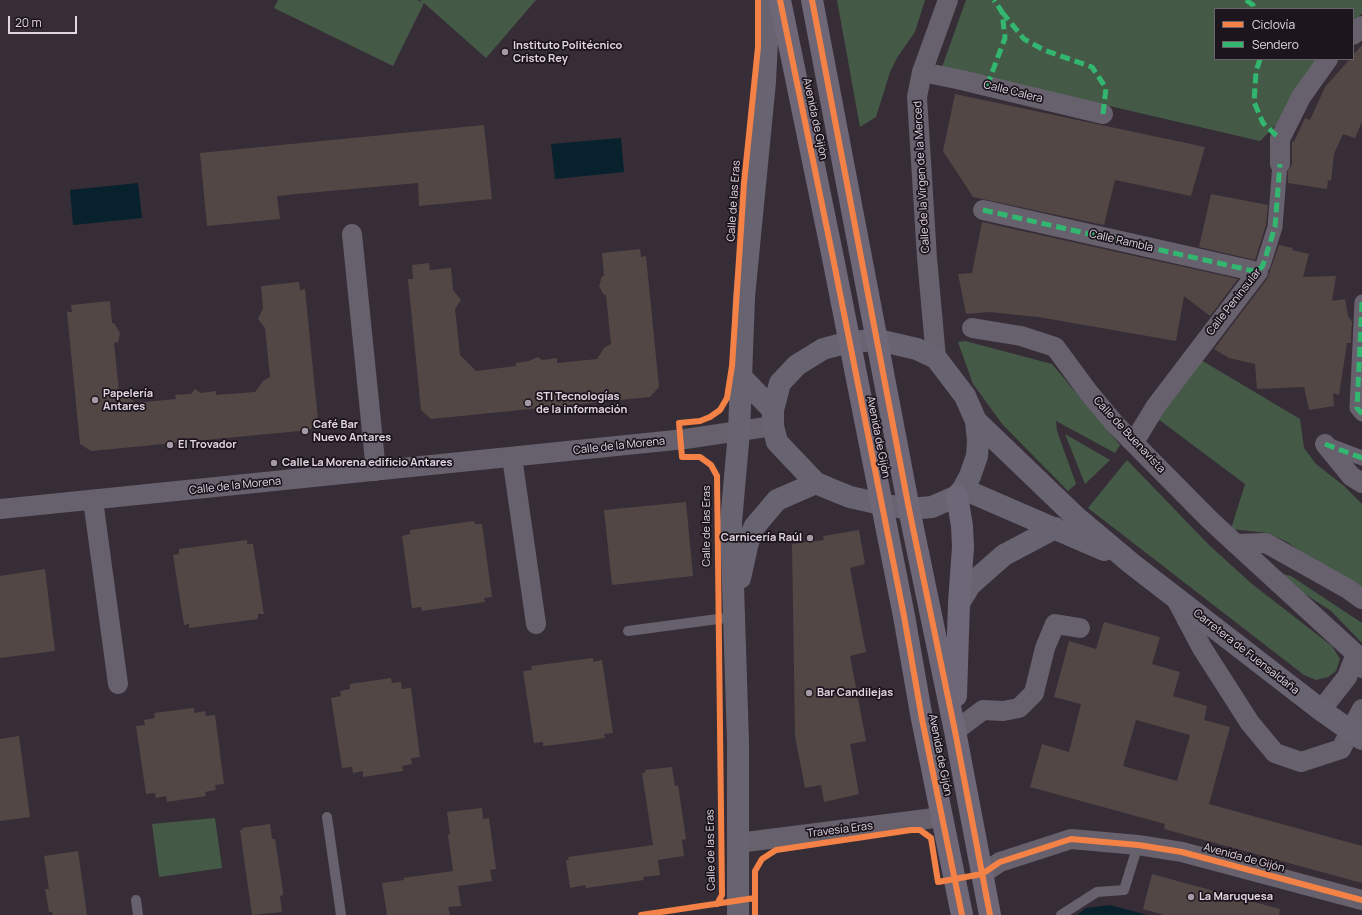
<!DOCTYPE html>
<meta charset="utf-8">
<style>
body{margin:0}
#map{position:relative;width:1362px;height:915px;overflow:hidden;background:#362d37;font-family:Manrope,sans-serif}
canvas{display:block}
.legend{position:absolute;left:1214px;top:8px;width:140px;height:52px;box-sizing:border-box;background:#1d151d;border:1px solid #6b626b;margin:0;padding:5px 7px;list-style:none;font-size:12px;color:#e0d5e1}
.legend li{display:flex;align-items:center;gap:8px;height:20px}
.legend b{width:20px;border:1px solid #6b626b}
.scale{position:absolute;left:8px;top:16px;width:69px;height:18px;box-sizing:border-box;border:2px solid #e0d5e1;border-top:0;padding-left:5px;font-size:12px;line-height:14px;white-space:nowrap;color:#e0d5e1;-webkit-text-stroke:3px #1d151d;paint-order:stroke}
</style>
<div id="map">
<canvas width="1362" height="915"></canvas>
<ul class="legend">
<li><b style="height:5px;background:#f48246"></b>Ciclovía</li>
<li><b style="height:5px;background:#33b770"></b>Sendero</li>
</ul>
<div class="scale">20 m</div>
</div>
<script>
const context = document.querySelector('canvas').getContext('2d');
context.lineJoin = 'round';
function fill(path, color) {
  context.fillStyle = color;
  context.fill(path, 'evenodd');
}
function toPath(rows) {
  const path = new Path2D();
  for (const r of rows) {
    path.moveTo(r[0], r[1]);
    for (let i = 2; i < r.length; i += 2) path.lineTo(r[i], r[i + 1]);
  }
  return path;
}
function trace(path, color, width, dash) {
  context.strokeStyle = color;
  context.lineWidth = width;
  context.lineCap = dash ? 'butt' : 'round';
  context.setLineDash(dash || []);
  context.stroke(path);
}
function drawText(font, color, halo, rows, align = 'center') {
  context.font = font + ' Manrope,sans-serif';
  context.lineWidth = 3.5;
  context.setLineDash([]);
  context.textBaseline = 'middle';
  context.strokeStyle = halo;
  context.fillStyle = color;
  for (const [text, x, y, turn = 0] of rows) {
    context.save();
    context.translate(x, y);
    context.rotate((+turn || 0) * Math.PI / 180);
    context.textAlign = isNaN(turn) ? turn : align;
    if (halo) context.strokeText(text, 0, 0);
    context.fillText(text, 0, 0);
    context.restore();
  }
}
fill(toPath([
 [278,0,417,0,422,2,420,0,536,0,486,58,424,3,393,66,274,8],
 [837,0,925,0,915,32,898,56,890,72,876,117,860,127],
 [966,0,1362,0,1362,13,1353,23,1353,9,1215,9,1215,59,1327,59,1285,116,1260,141,942,67],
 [965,341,1052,364,1120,445,1115,453,1056,421,1057,431,1076,484,1068,491,1003,425,973,384,958,342],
 [1201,360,1300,419,1304,448,1316,464,1344,486,1362,504,1362,594,1287,542,1268,533,1231,529,1245,484,1158,419],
 [1065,434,1110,460,1085,484],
 [1127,460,1209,545,1252,584,1332,646,1340,659,1336,671,1328,677,1316,680,1304,675,1088,508],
 [1280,573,1291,576,1362,623,1362,643,1331,611,1299,590],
 [215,818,222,868,159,877,152,824]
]), '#445a47');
fill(toPath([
 [621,138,624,172,555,179,551,144],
 [138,183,142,218,73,225,70,190],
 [1110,905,1147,915,1077,915,1086,908]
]), '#07212d');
fill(toPath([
 [1362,45,1362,122,1355,138,1343,134,1334,154,1331,181,1328,180,1327,189,1288,183,1288,171,1292,164,1292,141,1294,142,1305,118,1310,120,1325,87,1350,59,1353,59,1353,55],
 [955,94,1205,147,1191,196,1115,180,1104,225,973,197,943,151],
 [484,125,492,199,419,206,418,183,296,194,277,196,280,219,207,226,200,153],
 [1211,194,1268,205,1266,225,1255,260,1199,247],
 [982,222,1238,279,1210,316,1184,296,1176,341,1038,317,989,312,966,314,958,274,972,273],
 [1279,245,1293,248,1292,250,1309,254,1303,277,1336,276,1332,301,1345,299,1348,316,1352,322,1351,340,1351,343,1347,343,1339,395,1333,393,1334,406,1309,410,1304,387,1257,389,1255,364,1229,358,1214,349,1267,279],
 [640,249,641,257,646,256,659,387,650,397,431,419,421,410,408,279,413,279,412,265,429,263,430,270,451,268,453,290,461,300,455,309,460,355,476,371,516,366,516,363,529,361,538,357,542,360,557,358,557,363,597,359,604,348,611,344,606,295,604,295,599,286,602,276,604,276,602,253],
 [299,282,300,290,305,289,318,420,310,430,91,451,80,444,67,312,72,312,71,305,110,301,112,323,114,323,120,333,118,342,114,343,119,391,128,396,135,403,176,399,175,395,191,394,195,389,201,393,216,391,216,395,255,392,263,381,270,377,265,328,258,319,263,308,261,286],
 [686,502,693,576,612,585,604,510],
 [474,521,475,524,482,524,492,597,484,598,485,602,422,611,421,607,412,608,402,536,410,534,410,530],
 [859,530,865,564,850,568,866,652,850,656,866,741,850,744,859,794,824,802,821,785,805,788,795,736,792,544,824,540,823,536],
 [247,540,247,544,253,544,264,614,258,614,258,619,189,628,189,624,184,625,173,555,179,554,179,549],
 [45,569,55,651,0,658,0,576],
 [1104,622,1160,637,1152,664,1180,672,1173,696,1207,706,1204,720,1230,727,1209,804,1362,846,1362,883,1164,829,1165,824,1030,787,1042,744,1069,752,1081,704,1054,697,1069,641,1096,649],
 [1136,720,1190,735,1177,781,1123,766],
 [593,658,593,662,602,660,613,733,604,734,605,738,570,743,543,746,543,742,534,743,523,671,532,670,531,666],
 [391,678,392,683,401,682,402,689,411,688,420,757,411,758,412,764,402,766,403,771,363,777,363,771,353,773,352,767,342,768,331,698,341,696,340,691,350,689,350,684],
 [194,708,194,713,205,711,206,716,215,715,224,784,215,785,216,790,205,792,206,796,167,802,166,796,156,798,155,793,146,794,136,726,145,725,144,720,155,718,154,713],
 [19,736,30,817,0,821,0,739],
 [672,767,675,786,678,785,686,839,682,840,684,856,658,860,660,875,643,877,644,880,586,888,585,885,570,888,566,860,569,860,568,857,653,845,642,773,645,773,645,770],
 [482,808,483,819,489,818,496,869,490,870,492,881,458,886,461,906,448,907,450,915,387,915,382,883,404,880,403,878,453,871,448,835,450,834,447,812],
 [270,824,272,839,275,839,283,891,283,895,280,896,282,912,252,915,240,830,243,830,242,828],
 [78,851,87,915,53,915,52,912,49,912,45,889,49,889,44,856],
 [1152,874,1280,909,1279,915,1164,915,1143,909]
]), '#534745');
trace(toPath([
 [628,631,733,617],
 [327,817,341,915],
 [136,900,138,915],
 [1061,915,1097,892,1124,890,1138,845]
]), '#66616d', 10);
trace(toPath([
 [1258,272,1263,265,1275,227,1280,164],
 [1362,302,1357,408,1362,414],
 [1325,444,1362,458]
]), '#66616d', 15);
trace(toPath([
 [1353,35,1362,26],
 [922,72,957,79,1103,114],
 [1280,164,1280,139,1301,97,1328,59],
 [983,210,1258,272,1156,406,1134,442],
 [352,234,376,471],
 [972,328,1021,336,1055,347,1089,393,1114,423,1209,519,1236,544],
 [936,358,927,258,917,97,922,72,948,0],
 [1325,444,1351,476,1362,483],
 [512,457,536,624],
 [93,500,118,684],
 [0,509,685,439,773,426],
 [1175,597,1202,648,1250,723,1275,753,1301,762,1341,749,1362,709],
 [1362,599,1348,589,1266,543,1236,544,1356,654,1362,668],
 [1321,710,1347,677,1356,654],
 [955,731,983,710,1003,711,1019,708,1034,693,1045,648,1055,624,1080,628],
 [738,843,942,817],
 [982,874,1000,862,1071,839,1138,845,1182,852,1362,900]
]), '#66616d', 20);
trace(toPath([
 [878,340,917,349,936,358,965,396,976,421,978,441,977,456,970,476,963,489,957,496,932,507,909,509,881,504,850,497,835,491,816,483,777,442,773,426,773,410,780,383,797,365,823,349,849,342,878,340],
 [742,378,773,410],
 [976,421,1076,517,1132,564,1321,710,1362,739],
 [963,489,1104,550],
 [740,578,748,542,755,526,777,500,816,483],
 [959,603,970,585,1004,555,1055,528],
 [738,915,738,742,731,522,739,432,744,297,765,82,769,0]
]), '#686370', 22);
trace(toPath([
 [780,0,833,258,904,616,922,719,962,915],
 [812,0,909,509,955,731,990,915],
 [956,696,959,603,963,547,962,526,957,496]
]), '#6e6778', 22);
trace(toPath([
 [1246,0,1253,5,1254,9],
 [1002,12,1024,39,1044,50,1092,67,1106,88,1103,114],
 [1260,59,1256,72,1254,102,1263,123,1280,139],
 [987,86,1005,38,1002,12,994,0],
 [983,210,1258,272,1263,265,1275,227,1280,164],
 [1362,302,1357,408,1362,414],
 [1325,444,1362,458]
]), '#33b770', 5, [10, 5]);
trace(toPath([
 [780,0,833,258,904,616,922,719,962,915],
 [812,0,909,509,955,731,990,915],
 [717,904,722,895,717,476,711,465,700,457,682,457,679,423,700,421,710,417,720,410,727,398,732,366,744,183,758,47,758,0],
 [641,915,755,898],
 [755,915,755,871,762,859,776,850,911,830,920,830,931,838,938,882,982,874,1000,862,1071,839,1138,845,1182,852,1362,900]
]), '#f48246', 6);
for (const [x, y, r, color] of [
 [505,52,4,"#a49aa6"],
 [95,400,4,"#a49aa6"],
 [528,403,4,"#a49aa6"],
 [305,431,4,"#a49aa6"],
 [170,445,4,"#a49aa6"],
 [274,463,4,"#a49aa6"],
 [810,538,4,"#a49aa6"],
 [809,693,4,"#a49aa6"],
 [1191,897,4,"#a49aa6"]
]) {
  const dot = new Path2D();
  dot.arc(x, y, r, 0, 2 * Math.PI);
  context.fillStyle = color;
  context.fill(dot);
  trace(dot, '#1d151d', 1.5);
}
drawText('bold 11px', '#e0d5e1', '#1d151d', [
 ["Instituto Politécnico",513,46],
 ["Cristo Rey",513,59],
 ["Papelería",103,394],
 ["Antares",103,407],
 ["STI Tecnologías",536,397],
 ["de la información",536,410],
 ["Café Bar",313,425],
 ["Nuevo Antares",313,438],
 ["El Trovador",178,445],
 ["Calle La Morena edificio Antares",282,463],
 ["Carnicería Raúl",802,538,"right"],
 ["Bar Candilejas",817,693],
 ["La Maruquesa",1199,897]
], 'left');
drawText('11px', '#e0d5e1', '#1d151d', [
 ["Calle Calera",1013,92,14],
 ["Avenida de Gijón",815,119,78],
 ["Calle de la Virgen de la Merced",922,177,-93],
 ["Calle de las Eras",734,201,-86],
 ["Calle Rambla",1121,241,13],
 ["Calle Peninsular",1234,302,-52],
 ["Calle de Buenavista",1129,435,47],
 ["Avenida de Gijón",878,437,79],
 ["Calle de la Morena",619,446,-6],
 ["Calle de la Morena",235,486,-6],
 ["Calle de las Eras",707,526,-90],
 ["Carretera de Fuensaldaña",1246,652,38],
 ["Avenida de Gijón",940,755,79],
 ["Travesía Eras",840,830,-7],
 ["Calle de las Eras",711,850,-91],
 ["Avenida de Gijón",1244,858,15]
]);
</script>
